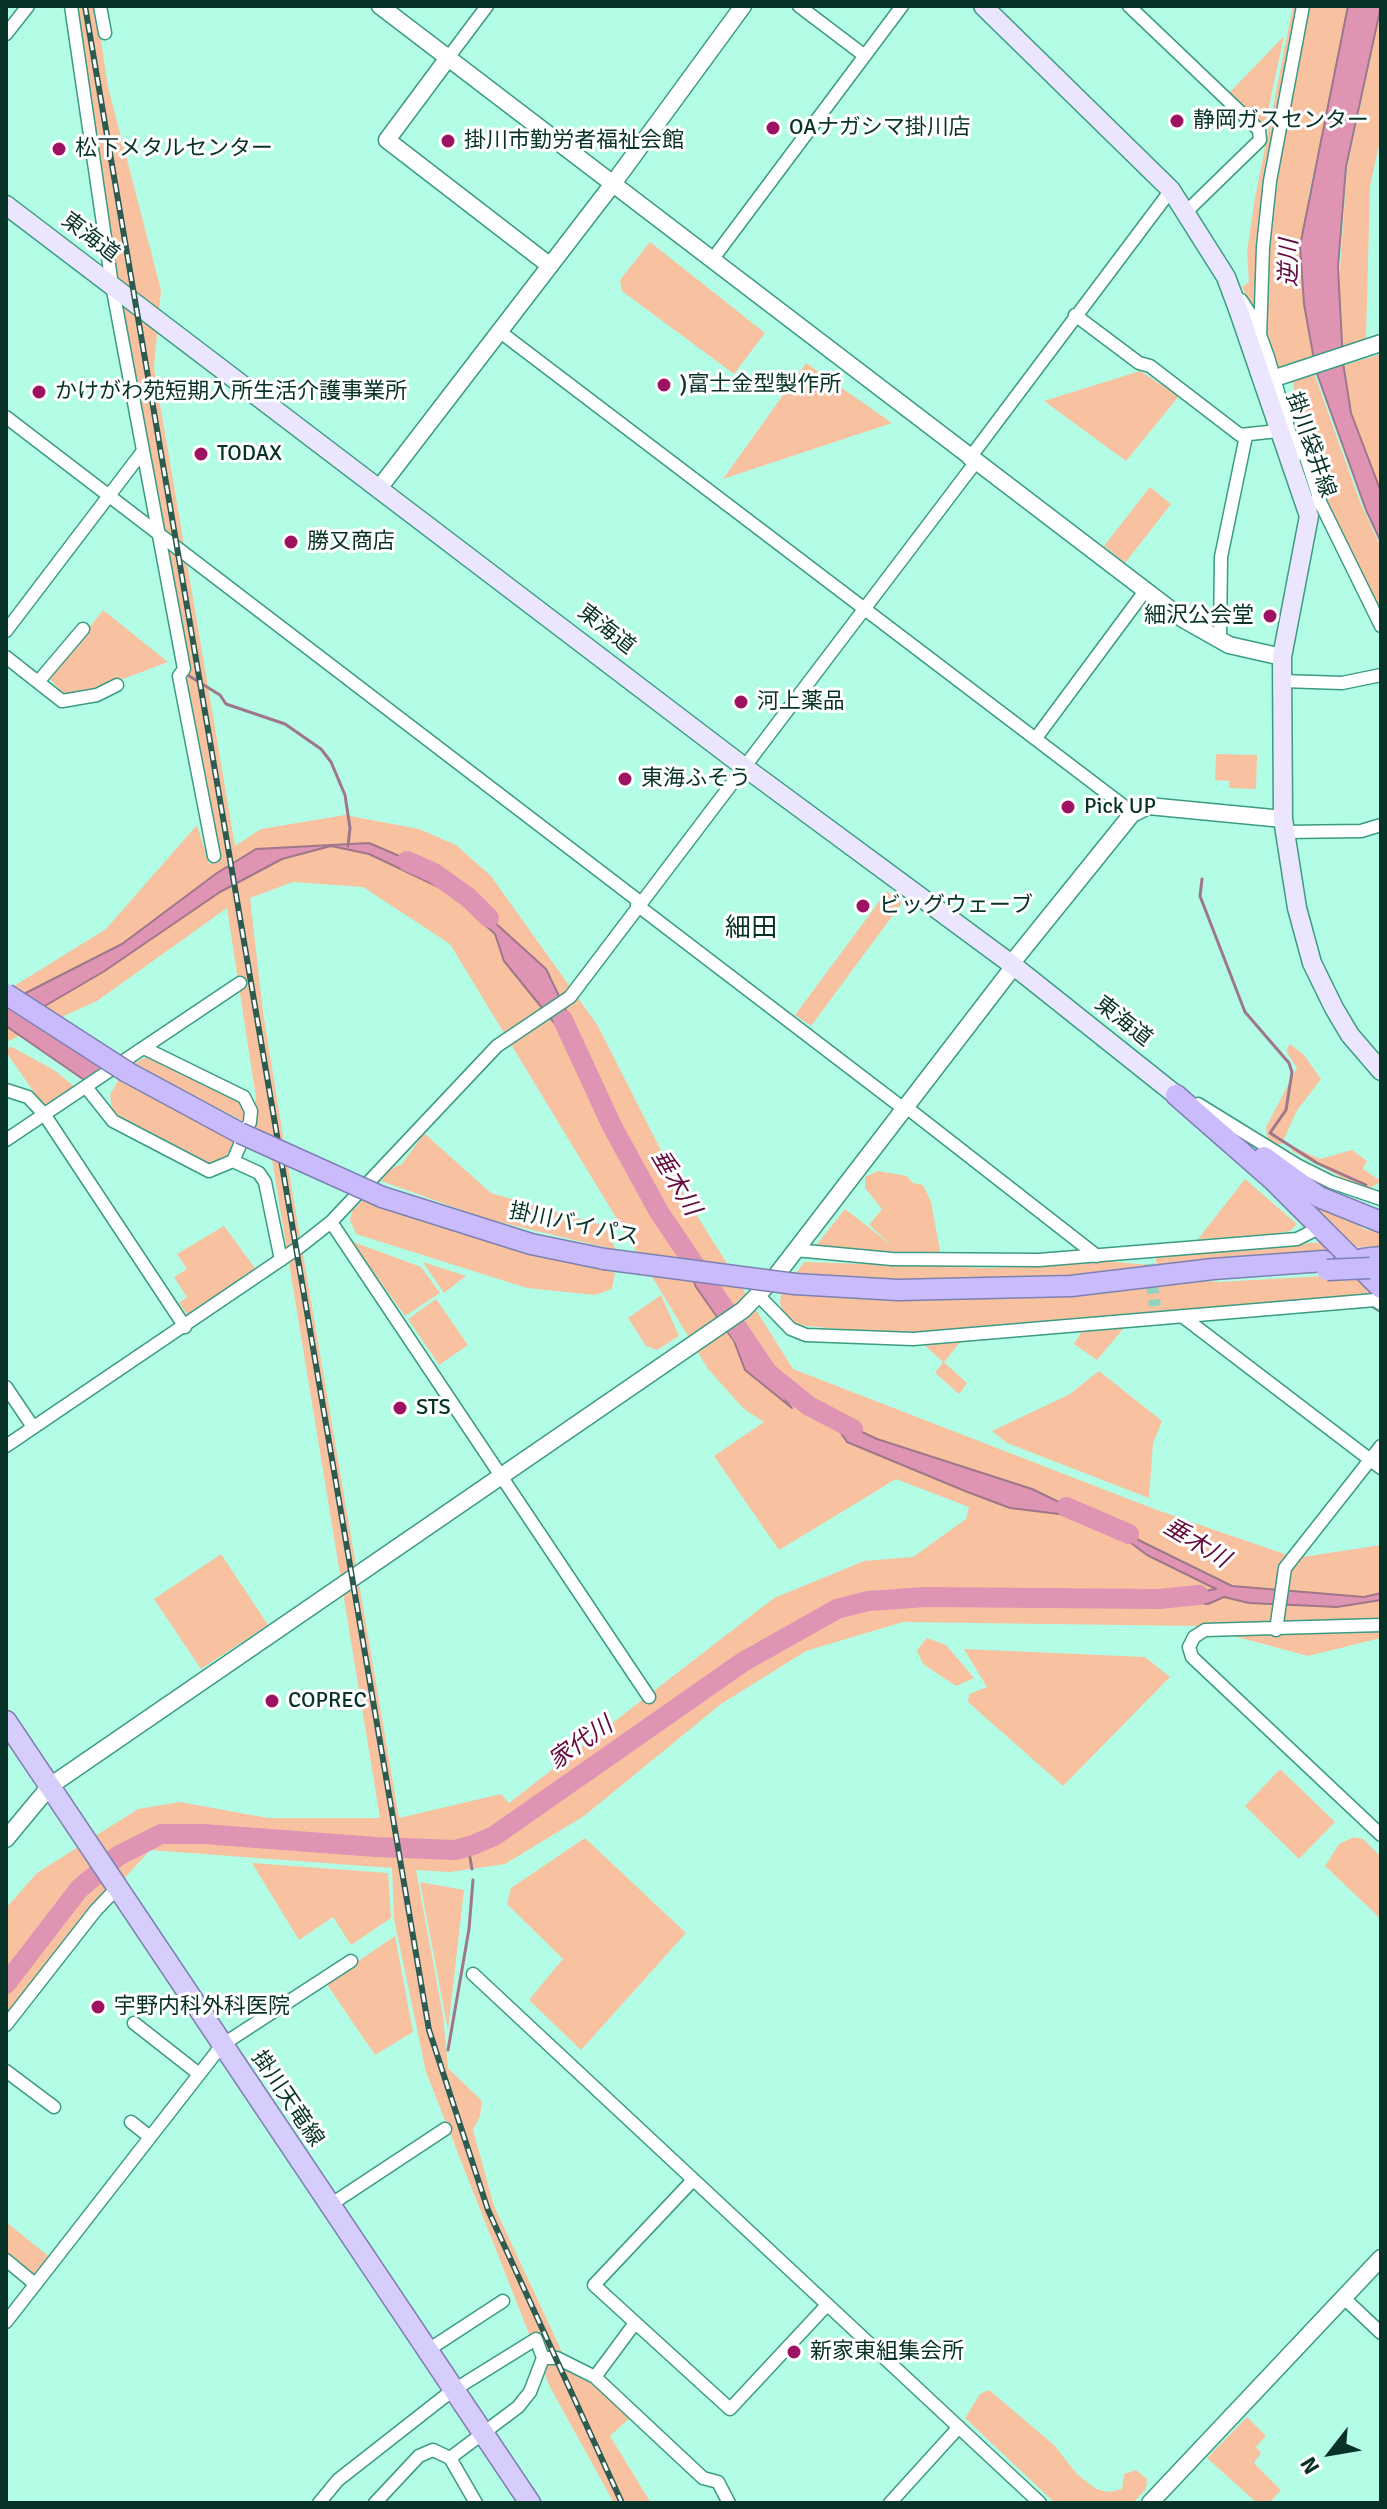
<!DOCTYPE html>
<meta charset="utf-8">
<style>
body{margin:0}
#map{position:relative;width:1387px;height:2509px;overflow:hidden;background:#b3fce5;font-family:Signika,sans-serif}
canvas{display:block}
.frame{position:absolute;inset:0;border:8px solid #073228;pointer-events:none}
.north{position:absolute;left:1291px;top:2413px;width:80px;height:80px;-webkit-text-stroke:6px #fff;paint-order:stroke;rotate:239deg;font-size:22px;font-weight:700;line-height:32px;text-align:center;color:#073228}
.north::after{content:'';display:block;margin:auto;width:28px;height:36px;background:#073228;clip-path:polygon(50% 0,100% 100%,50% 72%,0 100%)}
</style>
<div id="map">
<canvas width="1387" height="2509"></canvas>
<div class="frame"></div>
<div class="north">N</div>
</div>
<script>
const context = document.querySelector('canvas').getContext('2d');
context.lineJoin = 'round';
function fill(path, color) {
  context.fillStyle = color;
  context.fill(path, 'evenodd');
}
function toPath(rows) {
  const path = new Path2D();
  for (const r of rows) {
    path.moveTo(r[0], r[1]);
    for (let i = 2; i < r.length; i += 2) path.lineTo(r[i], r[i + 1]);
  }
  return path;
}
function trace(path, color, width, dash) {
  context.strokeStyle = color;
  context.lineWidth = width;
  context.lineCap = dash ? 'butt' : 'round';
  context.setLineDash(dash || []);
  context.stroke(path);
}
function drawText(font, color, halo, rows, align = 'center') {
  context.font = font + ' Signika,"Noto Sans JP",sans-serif';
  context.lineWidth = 6;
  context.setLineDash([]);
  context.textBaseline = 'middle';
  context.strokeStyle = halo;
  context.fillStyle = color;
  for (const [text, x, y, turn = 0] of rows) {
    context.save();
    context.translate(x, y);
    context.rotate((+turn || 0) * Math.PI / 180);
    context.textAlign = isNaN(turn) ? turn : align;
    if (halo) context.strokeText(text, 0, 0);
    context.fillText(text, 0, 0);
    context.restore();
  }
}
fill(toPath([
 [75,6,96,6,108,87,161,290,154,368,235,846,261,829,345,815,419,829,456,845,491,876,598,1026,681,1190,793,1369,1157,1510,1296,1558,1381,1545,1381,1638,1308,1656,1196,1626,903,1622,806,1651,721,1704,584,1816,505,1864,450,1872,416,1870,443,2016,448,2068,482,2101,480,2116,473,2130,494,2206,568,2365,595,2377,632,2416,610,2436,651,2503,614,2503,550,2387,426,2072,394,1919,392,1868,150,1850,96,1910,6,2025,6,1908,37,1873,138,1809,180,1802,268,1818,380,1818,270,1147,252,1130,256,1098,227,908,97,1001,6,1042,6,991,106,929,197,825,209,864,220,857,134,388],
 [293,882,363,887,450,944,708,1369,744,1409,764,1422,714,1456,779,1550,896,1479,969,1507,966,1519,913,1557,864,1561,774,1598,509,1803,501,1794,399,1818,286,1154,263,1012,250,898],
 [1293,6,1351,6,1309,193,1301,253,1314,373,1360,502,1381,547,1381,613,1321,488,1298,423,1293,380,1278,366,1242,287,1249,282,1247,252,1255,198],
 [1381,10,1381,136,1370,186,1366,341,1343,350,1339,283,1347,169],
 [1284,36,1264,129,1228,94],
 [650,242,765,333,734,374,622,291,620,280],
 [1381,354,1381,496,1351,413,1345,365],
 [806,363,892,423,723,479],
 [1140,371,1179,396,1126,461,1044,401],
 [1150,487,1171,504,1125,563,1104,546],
 [103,610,168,662,86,693,65,696,50,679],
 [1216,754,1257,755,1256,789,1229,788,1229,781,1215,780],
 [887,891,902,903,811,1026,795,1015],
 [1290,1044,1304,1055,1321,1079,1296,1112,1282,1144,1277,1145,1267,1138,1266,1127,1297,1068,1286,1051],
 [10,1046,54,1070,76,1088,45,1108,6,1052],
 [150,1055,238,1099,246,1114,243,1121,133,1064],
 [120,1077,235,1138,226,1161,211,1167,130,1124,112,1110,110,1095],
 [424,1133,491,1193,605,1226,616,1250,487,1219,381,1181,390,1169,402,1164],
 [1296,1148,1320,1159,1352,1150,1367,1161,1363,1169,1381,1181,1371,1188,1348,1181,1290,1150],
 [1259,1161,1364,1229,1381,1233,1381,1246,1348,1248],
 [878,1171,907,1176,913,1183,923,1185,931,1202,940,1250,934,1256,814,1248,845,1209,894,1247,869,1225,882,1209,865,1188,865,1177],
 [1245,1179,1297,1224,1290,1231,1262,1236,1198,1239],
 [363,1200,615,1273,612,1289,595,1295,527,1288,356,1234,350,1220,352,1211],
 [224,1226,255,1268,188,1316,179,1303,187,1297,174,1277,187,1269,177,1254],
 [351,1241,421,1267,440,1293,405,1316],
 [1324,1242,1327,1249,1322,1251,1156,1265,1156,1255],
 [1095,1260,1149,1265,1188,1280,1219,1282,1358,1274,1381,1295,894,1334,796,1325,783,1314,780,1303,781,1294,804,1262,991,1268],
 [423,1262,466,1276,444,1293],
 [661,1295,679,1336,657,1350,646,1346,628,1318],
 [436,1299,468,1345,439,1365,408,1319],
 [1124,1328,1097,1360,1074,1344,1082,1331],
 [961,1341,944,1362,967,1383,959,1394,935,1373,943,1362,923,1344],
 [1099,1371,1162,1421,1153,1443,1149,1498,1007,1443,992,1431,1070,1394],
 [221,1554,268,1625,201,1669,154,1599],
 [927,1638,946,1645,974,1678,956,1686,923,1664,917,1650],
 [964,1649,1145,1657,1170,1677,1063,1786,968,1702,969,1694,987,1687],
 [1280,1769,1335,1822,1299,1859,1245,1806],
 [1354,1837,1363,1839,1381,1857,1381,1919,1325,1866,1339,1844],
 [585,1838,686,1933,581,2050,529,2000,563,1959,507,1904,511,1888],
 [252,1863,388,1873,391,1918,351,1945,333,1917,299,1940],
 [420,1882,464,1890,448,2030],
 [395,1936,413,2032,375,2055,326,1983],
 [6,2222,51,2258,35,2280,6,2256],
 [989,2390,1054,2445,1077,2474,1096,2489,1109,2492,1122,2489,1124,2474,1136,2470,1147,2479,1146,2489,1133,2503,1055,2503,965,2418,980,2394],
 [1247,2417,1266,2436,1256,2447,1261,2453,1254,2463,1281,2490,1269,2503,1257,2503,1207,2458]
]), '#f8c2a0');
const water = toPath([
 [1348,6,1381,6,1346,167,1338,267,1343,362,1351,413,1381,492,1381,542,1366,510,1316,371,1304,304,1300,246,1348,6],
 [369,843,425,867,471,901,546,969,570,1019,577,1051,504,961,495,934,449,892,369,854,331,846,282,859,220,892,103,972,26,1017,110,1070,90,1084,6,1026,6,1003,122,944,217,873,256,849,369,843],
 [684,1255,762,1370,792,1408,745,1370,734,1341,696,1287,684,1255],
 [830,1417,877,1439,1032,1489,1092,1518,1010,1508,965,1491,847,1442,830,1417],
 [1106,1524,1232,1586,1364,1597,1381,1593,1381,1600,1337,1607,1249,1603,1224,1597,1208,1604,1165,1598,1216,1589,1147,1555,1106,1524]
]);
fill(water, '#df94b3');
trace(water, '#9e7789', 2);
trace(toPath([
 [186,674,220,695,226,704,285,724,321,749,331,762,345,795,350,828,348,846],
 [1202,879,1200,896,1245,1012,1289,1063,1292,1072,1286,1110,1270,1133,1317,1163,1366,1185],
 [1370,1305,1381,1312],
 [468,1846,472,1869],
 [448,2050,469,1929,473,1880]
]), '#9e7789', 3);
trace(toPath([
 [407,861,434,873,469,898,489,918],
 [563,1020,612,1126,659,1212,768,1373,809,1406,853,1429],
 [1066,1507,1129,1534],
 [6,1984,79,1889,118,1856,161,1834,203,1834,376,1847,455,1850,473,1845,494,1836,743,1662,837,1609,868,1601,926,1597,1159,1599,1199,1595]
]), '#df94b3', 20);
trace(toPath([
 [1149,1264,1155,1306]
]), '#91d4bf', 12, [12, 6]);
const minor = toPath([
 [71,6,112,285,184,669,179,676,214,856],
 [100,6,105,33],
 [799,6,865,56],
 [1129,6,1259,130,1260,140,1187,211],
 [6,34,28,6],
 [448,58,487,6],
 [712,260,902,6],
 [1241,300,1255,321,1268,357,1296,455],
 [1075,315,1139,363,1150,366,1240,435,1278,431],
 [499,331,1133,813],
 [1260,337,1263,247,1270,181,1303,6],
 [6,417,640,902],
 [1300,439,1321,504],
 [969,459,1171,190],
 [1306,501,1321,504,1381,626],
 [6,631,143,451],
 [1220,640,1221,557,1246,436],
 [6,657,62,701,97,695,117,685],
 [1282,681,1342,683,1381,675],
 [38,682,83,629],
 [1036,738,1145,591],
 [1284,832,1361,831,1381,825],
 [637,905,904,1109],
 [86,1087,113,1121,209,1171,233,1161,250,1122,251,1111,244,1097,144,1048],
 [6,1090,28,1097,44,1114,185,1327],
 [1198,1104,1297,1165,1331,1182,1381,1199],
 [906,1107,1097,1256],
 [6,1140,240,983],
 [233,1161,259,1173,265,1182,281,1260],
 [331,1222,649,1697],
 [795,1250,892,1259,1039,1260,1297,1239,1319,1228],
 [759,1296,791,1329,806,1335,913,1339,1375,1300,1381,1304],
 [1182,1316,1381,1468],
 [6,1387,33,1427],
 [6,1446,298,1248,331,1222,497,1046,570,997,975,463],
 [1381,1625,1205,1630,1194,1637,1189,1647,1192,1657,1381,1835],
 [1276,1630,1285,1568,1381,1446],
 [473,1974,1040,2503],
 [134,2023,199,2074],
 [6,2025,96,1910,118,1887],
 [6,2071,54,2107],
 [131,2122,150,2137],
 [693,2180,594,2285,730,2409,827,2305],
 [330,2205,445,2129],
 [6,2260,35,2284],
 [1344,2298,1381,2333],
 [6,2322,222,2045,351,1961],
 [428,2350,503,2301],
 [595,2377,635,2323],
 [319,2503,338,2480,449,2393,536,2339,543,2358,557,2358,595,2377,703,2478,718,2482,729,2503],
 [375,2503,419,2456,433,2450,450,2458],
 [476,2503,450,2458,518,2407,530,2392,543,2358],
 [890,2503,959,2427]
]);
const tertiary = toPath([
 [380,6,1183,619,1229,645,1282,657],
 [448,58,387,140,549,265],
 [1275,378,1381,343],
 [380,487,612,185,743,6],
 [1011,964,1132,814,1148,806,1283,819],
 [6,1839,50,1786,743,1310,775,1277,1014,966],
 [1150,2503,1381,2258]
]);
const secondary = toPath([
 [983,6,1171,190,1226,277,1238,309,1309,516,1282,657,1283,819,1297,908,1312,963,1334,1008,1350,1035,1381,1071],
 [6,205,743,766,1014,966,1176,1095]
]);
const primary = toPath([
 [6,1721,530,2503]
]);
const trunk = toPath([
 [127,1072,240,1133],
 [1176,1095,1273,1180,1381,1288],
 [1264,1157,1319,1197,1381,1222],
 [382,1197,531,1244,604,1259],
 [1363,1259,1381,1257],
 [795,1284,898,1290,1071,1286,1213,1269,1324,1261]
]);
trace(minor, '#3b9b83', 15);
trace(tertiary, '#3b9b83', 19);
trace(secondary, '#3b9b83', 21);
trace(primary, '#7d81b2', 23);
trace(trunk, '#7d81b2', 23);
trace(minor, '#fff', 12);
trace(tertiary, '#fff', 16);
trace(secondary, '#ebe6fe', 18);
trace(primary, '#d7cdfd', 20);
trace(trunk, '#cabcfc', 20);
const rail = toPath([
 [85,6,429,2030,488,2210,622,2503]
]);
trace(rail, '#2b5c4f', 6);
trace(rail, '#fff', 3, [9]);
const trunkBridge = toPath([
 [6,994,127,1072],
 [240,1133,382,1197],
 [604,1259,795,1284],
 [1327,1270,1370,1268]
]);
trace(trunkBridge, '#7d81b2', 23, []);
trace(trunkBridge, '#cabcfc', 20);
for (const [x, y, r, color] of [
 [1177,121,8,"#9d1361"],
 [773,128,8,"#9d1361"],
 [448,141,8,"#9d1361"],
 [59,149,8,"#9d1361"],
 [664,385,8,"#9d1361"],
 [39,392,8,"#9d1361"],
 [201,454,8,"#9d1361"],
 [291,542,8,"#9d1361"],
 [1270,616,8,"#9d1361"],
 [741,702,8,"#9d1361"],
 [625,779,8,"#9d1361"],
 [1068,807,8,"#9d1361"],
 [863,906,8,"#9d1361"],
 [400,1408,8,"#9d1361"],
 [272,1701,8,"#9d1361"],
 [98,2007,8,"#9d1361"],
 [794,2352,8,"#9d1361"]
]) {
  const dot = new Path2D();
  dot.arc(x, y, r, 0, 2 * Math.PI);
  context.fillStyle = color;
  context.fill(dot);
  trace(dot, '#fff', 3);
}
drawText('22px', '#073228', '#fff', [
 ["静岡ガスセンター",1193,121],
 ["OAナガシマ掛川店",789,128],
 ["掛川市勤労者福祉会館",464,141],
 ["松下メタルセンター",75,149],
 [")富士金型製作所",680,385],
 ["かけがわ苑短期入所生活介護事業所",55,392],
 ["TODAX",217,454],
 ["勝又商店",307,542],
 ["細沢公会堂",1254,616,"right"],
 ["河上薬品",757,702],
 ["東海ふそう",641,779],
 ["Pick UP",1084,807],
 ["ビッグウェーブ",879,906],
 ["STS",416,1408],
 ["COPREC",288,1701],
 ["宇野内科外科医院",114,2007],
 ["新家東組集会所",810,2352]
], 'left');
drawText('22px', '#073228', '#fff', [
 ["東海道",90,238,37],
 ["掛川袋井線",1310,445,71],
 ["東海道",606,630,38],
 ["東海道",1123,1022,38],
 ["掛川バイパス",574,1225,12],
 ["掛川天竜線",287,2099,56]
]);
drawText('italic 24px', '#640a3c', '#fff', [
 ["逆川",1290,263,-89],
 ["垂木川",675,1183,59],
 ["垂木川",1196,1544,31],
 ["家代川",581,1744,-35]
]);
drawText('26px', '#073228', '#fff', [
 ["細田",751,929]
]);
</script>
